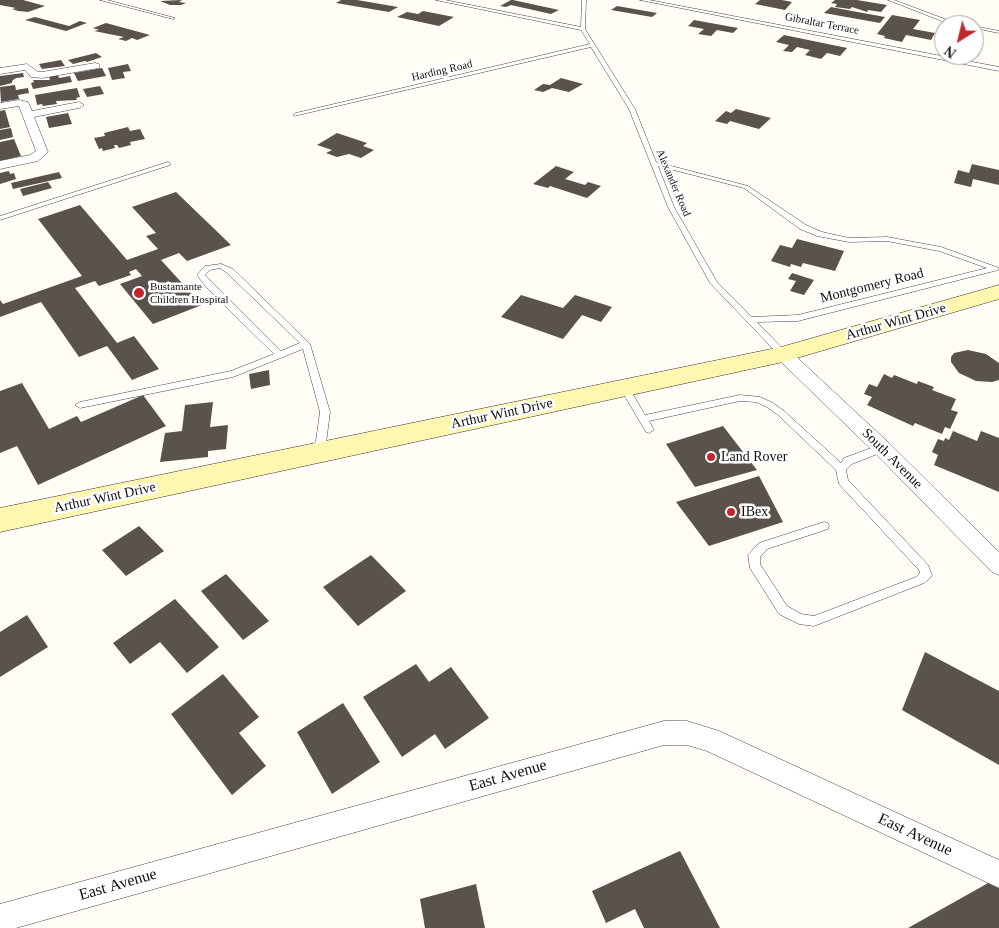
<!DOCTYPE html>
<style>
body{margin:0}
#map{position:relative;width:999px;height:928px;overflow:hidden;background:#fffdf5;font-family:Georgia,serif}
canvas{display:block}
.north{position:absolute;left:934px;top:15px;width:50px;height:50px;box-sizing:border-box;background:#fff;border:1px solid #a0a0a0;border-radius:50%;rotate:216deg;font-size:14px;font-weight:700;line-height:20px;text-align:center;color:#111}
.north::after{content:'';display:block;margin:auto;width:18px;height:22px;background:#c4262e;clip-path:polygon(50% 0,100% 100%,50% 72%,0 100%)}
</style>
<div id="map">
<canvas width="999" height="928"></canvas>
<div class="north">N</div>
</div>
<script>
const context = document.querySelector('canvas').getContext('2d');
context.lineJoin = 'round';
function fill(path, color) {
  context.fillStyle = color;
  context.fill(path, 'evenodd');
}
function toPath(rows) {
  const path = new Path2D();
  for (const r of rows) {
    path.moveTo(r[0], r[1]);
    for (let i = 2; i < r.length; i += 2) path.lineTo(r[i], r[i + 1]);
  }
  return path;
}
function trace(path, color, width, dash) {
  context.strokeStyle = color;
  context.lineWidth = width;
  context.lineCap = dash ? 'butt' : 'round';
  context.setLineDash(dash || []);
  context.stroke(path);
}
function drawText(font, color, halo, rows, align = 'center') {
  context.font = font + ' Georgia,serif';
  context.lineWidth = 5;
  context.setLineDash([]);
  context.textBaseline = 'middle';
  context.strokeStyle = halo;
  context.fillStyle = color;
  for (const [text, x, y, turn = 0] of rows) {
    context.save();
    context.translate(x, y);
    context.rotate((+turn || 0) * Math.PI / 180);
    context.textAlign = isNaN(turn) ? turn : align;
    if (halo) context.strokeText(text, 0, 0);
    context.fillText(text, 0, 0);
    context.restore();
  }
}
fill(toPath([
 [0,0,23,0,45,6,28,12,18,11,12,9,16,8,0,5],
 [182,0,179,2,186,3,181,5,170,5,160,1],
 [341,0,357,0,398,7,389,12,336,3],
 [511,0,513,0,559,10,551,14,511,5,506,7,500,6],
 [760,0,782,0,792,2,785,10,755,4],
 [835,0,857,0,887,5,881,12,868,10,867,12,852,7,850,9,835,7,837,4,831,3],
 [617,6,657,13,652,17,611,10],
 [831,7,852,11,885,17,880,23,824,13],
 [423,11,454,17,439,26,397,17,407,12,418,14],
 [892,15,920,20,913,29,935,33,931,40,906,35,902,42,884,38,885,36,877,34],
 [35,17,69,26,80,21,87,23,66,31,25,20],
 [694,20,738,28,733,33,717,30,711,36,698,34,704,29,688,26],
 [106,23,150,35,137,40,132,38,126,41,118,39,124,37,94,31,99,30,93,28],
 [784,35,847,48,840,56,827,53,821,59,805,55,810,50,797,47,792,52,783,51,789,45,776,42],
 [96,53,102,57,87,62,85,61,73,64,68,60],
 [61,60,65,66,42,69,39,64],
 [128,64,131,71,123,72,125,78,112,80,108,68],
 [102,68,106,76,78,81,74,73],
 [23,73,24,77,16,78,12,81,12,83,0,86,0,76],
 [58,75,59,78,70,76,72,82,33,89,31,83,34,82,33,80,50,80,49,77],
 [561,78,583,84,569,92,552,88,543,92,534,90,543,84,550,85],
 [15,85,16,90,28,88,29,93,18,95,19,99,1,102,0,87],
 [100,86,104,94,87,97,83,89],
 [77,88,80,97,76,98,77,100,56,101,57,104,43,106,42,104,37,105,35,95],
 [736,109,771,118,759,129,730,121,727,124,715,121,726,111,731,113],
 [5,110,10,127,0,129,0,111],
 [68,113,72,124,49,128,46,117],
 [128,127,130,131,140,129,145,139,130,142,131,145,119,148,117,145,114,145,115,148,103,151,102,148,99,149,94,138,105,136,104,133],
 [11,128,13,137,0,140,0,130],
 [337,133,367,143,363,146,374,150,361,158,349,154,337,157,326,153,332,150,317,145],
 [14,139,21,156,0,161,0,142],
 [972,164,999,170,999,185,973,179,971,187,954,183,958,170,969,173],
 [556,166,574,172,565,179,585,185,588,182,601,186,587,198,550,186,548,188,533,184],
 [9,171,10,174,14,173,16,179,0,184,0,173],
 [59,172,62,178,13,189,11,183],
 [48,182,52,188,23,196,20,189],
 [176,192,231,245,187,261,179,253,161,260,202,305,153,324,120,284,142,276,136,269,129,272,131,275,99,286,95,281,75,288,117,343,134,336,159,369,132,380,107,346,79,357,41,302,0,317,0,300,3,304,82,276,38,219,80,205,127,260,158,249,146,236,156,233,132,207],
 [797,239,844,251,835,271,803,263,801,267,791,264,790,267,771,261,780,245,792,248],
 [792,273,814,280,804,295,790,291,796,281,788,279],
 [521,295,563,308,575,295,612,307,601,322,582,315,563,339,501,317],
 [968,350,986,354,999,363,999,380,992,382,976,381,959,373,951,362,951,357,954,353],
 [269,370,270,385,251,389,249,374],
 [884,374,892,378,894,375,917,384,918,381,934,387,932,390,956,399,951,410,958,412,950,429,945,427,942,434,915,423,913,426,867,405,872,397,864,394,869,384,877,387],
 [22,383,49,429,77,416,81,422,143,395,166,426,38,485,17,446,0,453,0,391],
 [213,402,210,427,228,425,226,449,208,451,208,457,160,462,165,433,182,431,185,405],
 [723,426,757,470,695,487,666,444],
 [953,431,977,441,981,431,999,438,999,492,934,465,938,455,932,452,938,439,944,441,945,438,949,440],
 [759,476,783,522,709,546,676,502],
 [139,526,164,551,126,576,102,550],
 [371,555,406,591,358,626,323,587],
 [226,574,269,621,243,640,201,591],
 [175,599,219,647,187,673,160,642,130,664,113,643],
 [27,615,48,647,0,677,0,632],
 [925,652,999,691,999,765,902,710],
 [416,664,429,682,451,667,489,718,445,749,435,734,402,757,363,697],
 [223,674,259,717,239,733,266,766,232,795,171,714],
 [343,703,380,762,332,794,297,732],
 [680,851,720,928,644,928,635,909,606,923,592,891],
 [990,882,999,887,999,928,908,928],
 [476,884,485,928,425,928,420,899]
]), '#5a524d');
const lane = toPath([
 [100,0,107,0,175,18,173,19,100,0],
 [436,0,445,0,581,27,582,0,586,0,585,29,635,109,656,162,748,186,806,225,822,232,849,238,887,237,941,247,999,268,998,270,798,321,757,322,786,352,787,354,783,357,780,356,710,283,668,207,629,109,591,47,294,116,294,114,296,113,590,44,581,30,436,0],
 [658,166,744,188,800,229,817,236,849,242,887,241,939,251,987,268,798,315,752,317,717,282,674,207,658,166],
 [640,0,649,0,999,67,999,71,640,0],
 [888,0,894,0,950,21,967,25,947,23,888,0],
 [974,26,999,31,999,33,974,28,974,26],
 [168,162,171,164,170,165,0,220,0,216,168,162],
 [221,264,233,269,310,344,330,412,326,443,315,452,309,452,307,449,316,441,320,412,303,349,233,377,80,408,75,405,80,402,231,371,274,354,206,287,197,275,205,266,221,264],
 [220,268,227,273,300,343,281,351,205,275,210,270,220,268],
 [625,385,628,386,645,415,740,395,760,397,773,403,784,411,841,463,844,458,879,445,885,445,887,448,885,451,852,464,846,470,848,480,928,565,932,575,930,578,924,583,814,626,799,624,779,614,750,568,748,555,759,543,824,522,828,523,829,526,828,529,767,549,760,557,760,564,787,606,801,614,814,616,916,577,920,573,919,570,839,484,836,470,778,415,767,407,756,402,740,401,649,421,654,430,649,433,646,432,620,388,625,385]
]);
const street = toPath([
 [95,63,99,64,99,68,42,78,31,77,25,70,0,74,0,68,27,64,38,72,42,72,95,63],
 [19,100,28,102,32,111,79,102,84,105,79,108,34,117,48,152,38,161,0,169,0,161,30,155,36,151,19,106,0,109,0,103,19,100],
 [783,349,789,350,889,443,999,552,999,575,992,572,875,453,777,358,775,354,777,350,783,349],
 [664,721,687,721,719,731,999,860,999,888,707,751,687,745,664,745,16,928,0,928,0,904,664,721]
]);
const secondary = toPath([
 [999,285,999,299,783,362,0,532,0,508,781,347,999,285]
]);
trace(lane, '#444', 1);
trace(street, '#444', 1);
trace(secondary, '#333', 1);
fill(lane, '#fff');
fill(street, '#fff');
fill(secondary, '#fff6b0');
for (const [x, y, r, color] of [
 [139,293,6,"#c4262e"],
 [711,457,5,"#c4262e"],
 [731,512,5,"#c4262e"]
]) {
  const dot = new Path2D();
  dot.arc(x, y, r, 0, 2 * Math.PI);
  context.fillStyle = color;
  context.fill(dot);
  trace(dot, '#fff', 2);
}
drawText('11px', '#111', '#fff', [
 ["Gibraltar Terrace",822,24,11],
 ["Harding Road",442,71,-13],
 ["Alexander Road",673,183,67]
]);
drawText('11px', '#111', '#fff', [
 ["Bustamante",150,287],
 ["Children Hospital",150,300]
], 'left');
drawText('14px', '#111', '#fff', [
 ["Montgomery Road",872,286,-14],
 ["Arthur Wint Drive",896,322,-16],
 ["Arthur Wint Drive",502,414,-12],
 ["South Avenue",892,459,45],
 ["Arthur Wint Drive",105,498,-12]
]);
drawText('14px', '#111', '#fff', [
 ["Land Rover",721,457],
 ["IBex",741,512]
], 'left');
drawText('16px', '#111', '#fff', [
 ["East Avenue",508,776,-16],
 ["East Avenue",915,835,25],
 ["East Avenue",118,885,-16]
]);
</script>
